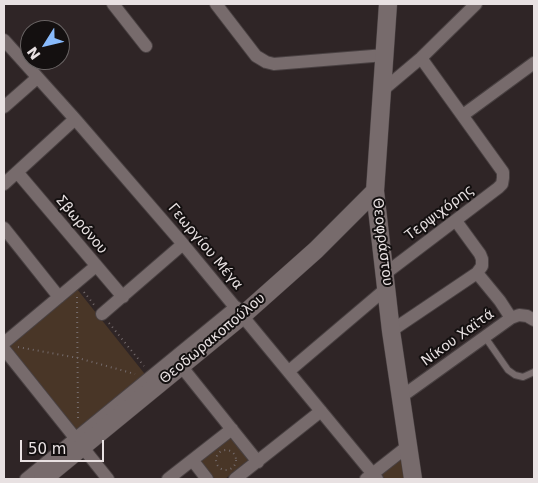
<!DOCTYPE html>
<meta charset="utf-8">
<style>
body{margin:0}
#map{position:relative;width:538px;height:483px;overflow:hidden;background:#2f2526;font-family:"DejaVu Sans",sans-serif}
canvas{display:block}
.frame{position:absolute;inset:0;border:5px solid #e8e1e2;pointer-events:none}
.north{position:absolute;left:20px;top:20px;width:50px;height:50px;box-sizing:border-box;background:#141010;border:1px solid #696464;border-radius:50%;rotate:234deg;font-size:14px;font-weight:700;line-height:20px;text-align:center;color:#e8e1e2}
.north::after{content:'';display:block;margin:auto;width:18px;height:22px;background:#88bafc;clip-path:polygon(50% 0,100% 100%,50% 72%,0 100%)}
.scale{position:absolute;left:20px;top:440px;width:84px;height:22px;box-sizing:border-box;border:2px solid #e8e1e2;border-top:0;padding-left:6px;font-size:15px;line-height:18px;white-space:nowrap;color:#e8e1e2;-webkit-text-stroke:4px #141010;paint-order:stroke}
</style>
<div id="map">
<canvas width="538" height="483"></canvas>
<div class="frame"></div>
<div class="north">N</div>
<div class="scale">50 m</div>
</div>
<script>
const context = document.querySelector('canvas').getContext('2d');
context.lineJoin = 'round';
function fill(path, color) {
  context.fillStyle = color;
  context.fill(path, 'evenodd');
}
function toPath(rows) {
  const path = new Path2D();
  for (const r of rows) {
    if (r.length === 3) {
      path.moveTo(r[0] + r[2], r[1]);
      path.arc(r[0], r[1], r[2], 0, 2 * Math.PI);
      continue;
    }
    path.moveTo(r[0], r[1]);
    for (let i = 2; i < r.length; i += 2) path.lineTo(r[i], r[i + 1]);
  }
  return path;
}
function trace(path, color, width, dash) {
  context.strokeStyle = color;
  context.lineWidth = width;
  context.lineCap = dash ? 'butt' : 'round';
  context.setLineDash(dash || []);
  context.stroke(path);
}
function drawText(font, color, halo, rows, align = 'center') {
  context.font = font + ' "DejaVu Sans",sans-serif';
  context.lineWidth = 4;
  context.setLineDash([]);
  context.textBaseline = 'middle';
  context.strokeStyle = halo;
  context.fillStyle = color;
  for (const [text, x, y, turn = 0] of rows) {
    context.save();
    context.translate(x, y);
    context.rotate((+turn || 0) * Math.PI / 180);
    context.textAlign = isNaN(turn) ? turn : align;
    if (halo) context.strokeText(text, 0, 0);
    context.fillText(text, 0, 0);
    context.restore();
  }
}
fill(toPath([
 [77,289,148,378,78,434,7,345],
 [231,433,251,458,225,479,215,479,199,459],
 [401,453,406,479,385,479,378,471]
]), '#493627');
const lane = toPath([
 [485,337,508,370,515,375,523,377,534,372]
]);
const street = toPath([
 [113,4,146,46],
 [216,4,256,56,266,62,274,64,385,55],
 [4,40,75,119,183,244,377,479],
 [383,90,421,58,476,4],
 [4,107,37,78],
 [463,115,534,63],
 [17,172,123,297],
 [4,184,75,119],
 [4,228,59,297],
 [386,273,498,188,502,184,503,178,503,172,421,58],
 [477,273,500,301,511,318],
 [102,314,183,244],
 [391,331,477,273,482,266,482,259,480,254,456,221],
 [4,343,96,266],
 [4,349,108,479],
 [181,366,258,462],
 [289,371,388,287],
 [401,397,511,318,519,315,527,316,534,320],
 [193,461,207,479],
 [26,479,236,307],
 [168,479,232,429],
 [235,479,321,411],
 [366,479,408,446]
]);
const secondary = toPath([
 [388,4,375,191,391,331,413,479],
 [43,479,243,315,316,250,375,191]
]);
trace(lane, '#494142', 8);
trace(street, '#494142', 14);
trace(secondary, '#494142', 19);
trace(toPath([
 [84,292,95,306],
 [77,297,78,420],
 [109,323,144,366],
 [18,347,78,358,135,374],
 [226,460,10]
]), '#756c6d', 2, [1, 4]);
trace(lane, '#776b6c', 6);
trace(street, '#776b6c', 12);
trace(secondary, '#776b6c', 18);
drawText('14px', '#e8e1e2', '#141010', [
 ["Τερψιχόρης",440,213,-37],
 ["Σβωρόνου",81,225,50],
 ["Θεοφράστου",382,242,83],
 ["Γεωργίου Μέγα",205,247,50],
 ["Νίκου Χαϊτά",458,338,-36],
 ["Θεοδωρακοπούλου",213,339,-40]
]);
</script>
